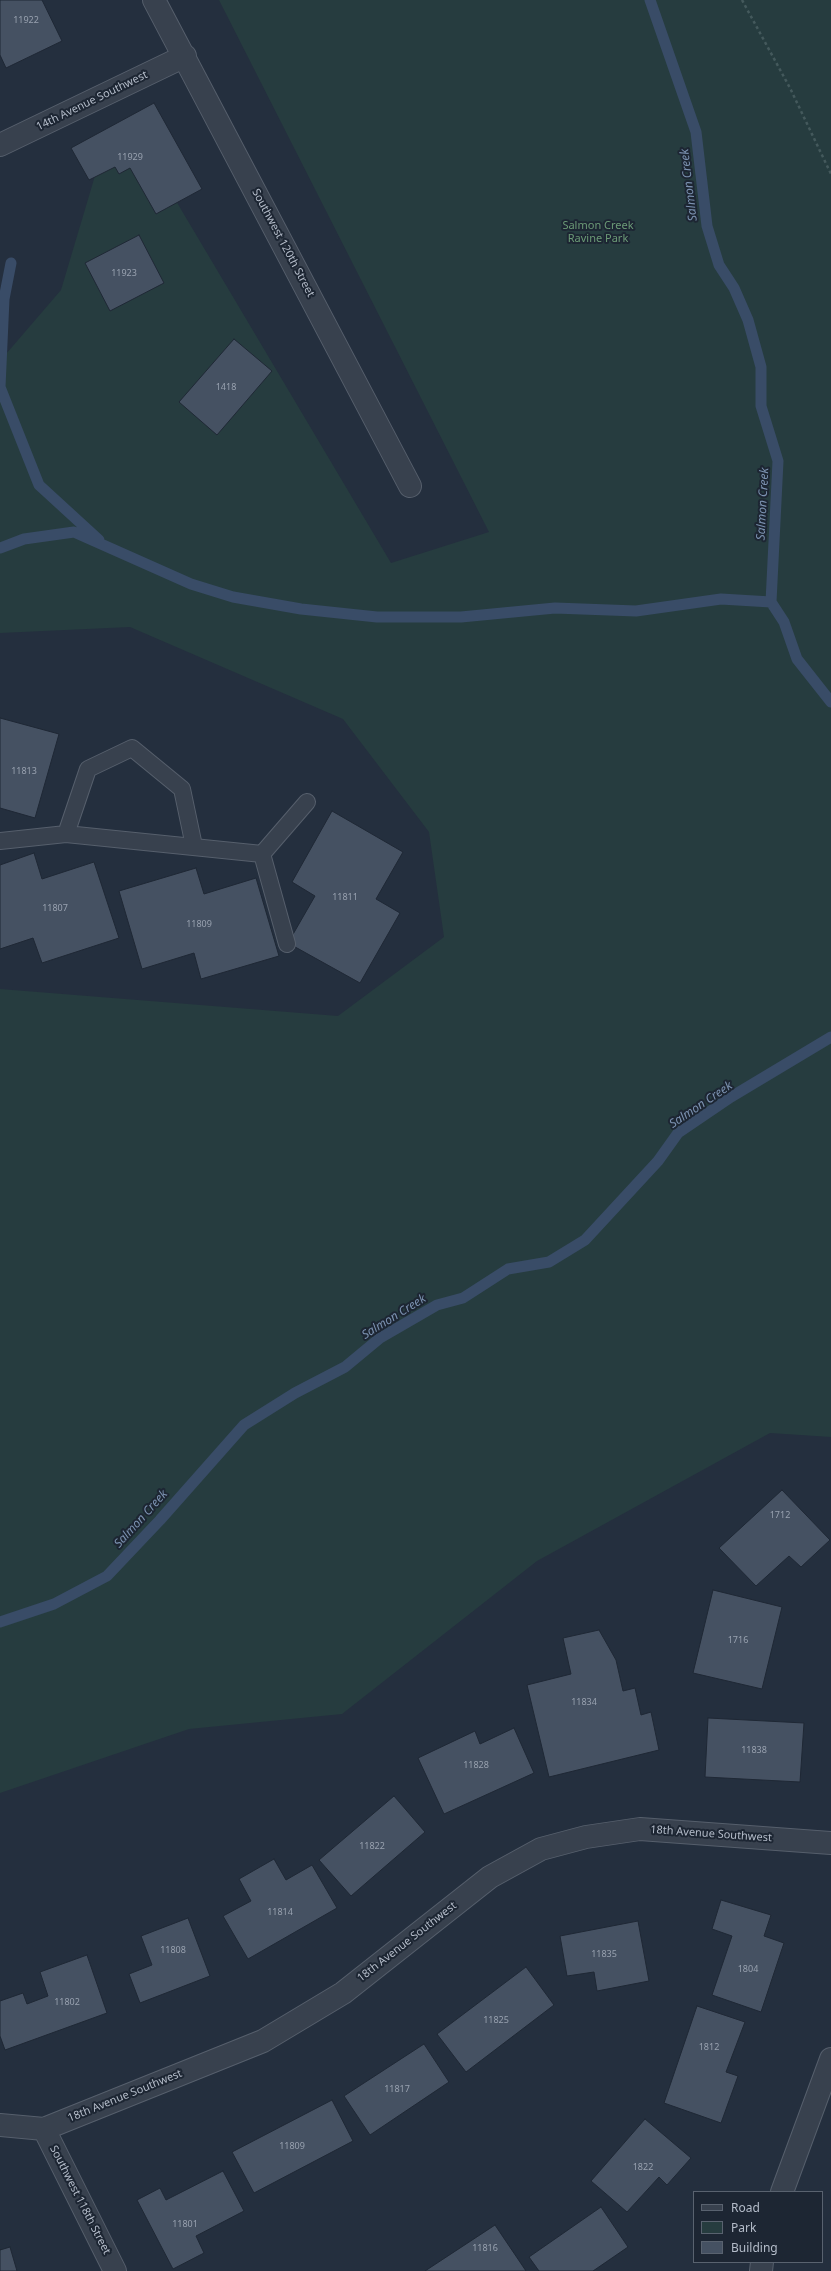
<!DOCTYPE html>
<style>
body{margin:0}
#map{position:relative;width:831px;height:2271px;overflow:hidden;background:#242f3e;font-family:"Noto Sans",sans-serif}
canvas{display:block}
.legend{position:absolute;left:693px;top:2191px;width:130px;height:72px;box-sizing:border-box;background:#1d2633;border:1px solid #59626f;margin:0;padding:5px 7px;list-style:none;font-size:12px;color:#b4bcc9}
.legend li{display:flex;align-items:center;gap:8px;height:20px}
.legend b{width:20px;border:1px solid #59626f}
</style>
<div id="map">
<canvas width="831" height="2271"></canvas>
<ul class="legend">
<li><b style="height:5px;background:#38414e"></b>Road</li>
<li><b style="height:11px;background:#263c3f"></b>Park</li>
<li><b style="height:11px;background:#455162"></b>Building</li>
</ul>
</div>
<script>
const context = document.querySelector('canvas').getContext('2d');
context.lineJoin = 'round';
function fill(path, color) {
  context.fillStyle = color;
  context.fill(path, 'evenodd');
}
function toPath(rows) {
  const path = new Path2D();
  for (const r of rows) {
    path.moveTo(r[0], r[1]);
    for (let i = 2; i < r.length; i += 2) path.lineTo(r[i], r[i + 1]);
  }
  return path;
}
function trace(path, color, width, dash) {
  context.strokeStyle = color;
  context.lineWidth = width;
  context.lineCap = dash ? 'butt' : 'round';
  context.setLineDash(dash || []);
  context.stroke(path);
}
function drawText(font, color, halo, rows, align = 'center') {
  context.font = font + ' "Noto Sans",sans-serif';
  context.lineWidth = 4;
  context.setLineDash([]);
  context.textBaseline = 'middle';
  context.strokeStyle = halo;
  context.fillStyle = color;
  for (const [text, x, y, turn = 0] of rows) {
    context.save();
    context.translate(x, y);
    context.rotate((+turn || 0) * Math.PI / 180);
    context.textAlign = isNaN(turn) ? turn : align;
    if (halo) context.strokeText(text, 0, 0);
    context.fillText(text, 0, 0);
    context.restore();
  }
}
fill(toPath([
 [219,0,831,0,831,1437,770,1433,537,1561,342,1714,189,1729,0,1793,0,989,338,1016,444,937,429,832,343,719,130,627,0,633,0,361,61,290,97,169,141,142,391,563,489,532]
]), '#263c3f');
trace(toPath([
 [650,0,696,132,707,226,719,265,734,288,748,320,761,367,761,406,778,461,771,602,784,622,797,659,831,702],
 [11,263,4,299,0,387,39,485,99,540],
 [0,548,24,539,74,532,191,584,233,597,301,609,377,617,461,617,555,608,636,611,721,599,771,602],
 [0,1622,54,1604,107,1576,160,1520,244,1425,295,1393,345,1367,380,1338,437,1305,463,1298,508,1269,549,1262,585,1240,658,1161,678,1133,731,1097,831,1037]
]), '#394c67', 11);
const building = toPath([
 [0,0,42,0,62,41,6,68,0,55,0,0],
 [154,103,202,189,156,214,130,168,119,174,115,167,89,180,71,148,154,103],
 [139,235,164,283,110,311,85,263,139,235],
 [234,339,272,371,217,435,179,402,234,339],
 [0,718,59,734,35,818,0,808,0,718],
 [332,811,403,852,376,899,400,913,360,983,288,943,315,896,292,882,332,811],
 [34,853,42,879,94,862,119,938,42,963,33,938,0,949,0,865,34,853],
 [196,868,204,894,256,878,279,956,201,979,194,953,142,969,119,891,196,868],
 [782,1490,830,1540,801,1567,789,1556,756,1586,719,1548,782,1490],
 [713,1590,782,1607,762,1689,693,1673,713,1590],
 [599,1630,616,1660,623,1691,635,1688,641,1715,651,1712,659,1750,549,1777,527,1685,571,1674,563,1638,599,1630],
 [708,1718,804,1723,800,1782,705,1777,708,1718],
 [514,1728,534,1773,444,1814,418,1758,475,1731,480,1744,514,1728],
 [394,1796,425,1832,351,1896,319,1860,394,1796],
 [274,1859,286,1880,312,1865,337,1908,248,1959,223,1916,251,1901,239,1879,274,1859],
 [721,1900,771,1915,764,1936,784,1943,761,2012,712,1995,732,1936,712,1929,721,1900],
 [188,1918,210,1976,140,2003,129,1974,152,1965,141,1936,188,1918],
 [638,1921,649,1981,597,1991,594,1972,567,1976,560,1936,638,1921],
 [87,1955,107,2013,5,2050,0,2036,0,2001,23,1993,27,2004,48,1996,40,1972,87,1955],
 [526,1967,554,2005,466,2072,437,2034,526,1967],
 [697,2006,745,2022,726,2072,738,2076,721,2123,664,2103,697,2006],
 [424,2044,449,2082,370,2135,344,2096,424,2044],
 [332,2100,353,2141,254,2193,232,2152,332,2100],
 [645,2119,691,2158,667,2185,659,2177,627,2212,591,2181,645,2119],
 [223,2171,244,2211,196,2236,204,2253,173,2269,137,2200,160,2188,166,2200,223,2171],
 [601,2207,628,2247,593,2271,539,2271,529,2257,601,2207],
 [495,2225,526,2271,425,2271,495,2225],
 [10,2247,17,2271,0,2271,0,2249,0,2250,10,2247]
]);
fill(building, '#455162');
trace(building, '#1f2835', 1);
const service = toPath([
 [66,834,88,769,132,748,182,789,194,846],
 [0,841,66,834,262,854],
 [287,944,262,854,307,802]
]);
const minor = toPath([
 [154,0,410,486],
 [0,145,185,56],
 [0,2125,44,2129,263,2041,343,1993,490,1877,541,1849,586,1837,640,1829,831,1843],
 [44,2129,115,2271],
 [782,2192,831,2059],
 [761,2271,762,2262]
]);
trace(service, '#565f6c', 18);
trace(minor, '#565f6c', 24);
trace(toPath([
 [742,0,790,88,831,174]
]), '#44595c', 2.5, [3, 3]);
trace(service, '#38414e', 16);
trace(minor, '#38414e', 22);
drawText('9px', '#98a1af', null, [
 ["11922",26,20],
 ["11929",130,157],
 ["11923",124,273],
 ["1418",226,387],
 ["11813",24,771],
 ["11811",345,897],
 ["11807",55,908],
 ["11809",199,924],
 ["1712",780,1515],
 ["1716",738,1640],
 ["11834",584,1702],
 ["11838",754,1750],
 ["11828",476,1765],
 ["11822",372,1846],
 ["11814",280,1912],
 ["11808",173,1950],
 ["11835",604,1954],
 ["1804",748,1969],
 ["11802",67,2002],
 ["11825",496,2020],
 ["1812",709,2047],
 ["11817",397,2089],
 ["11809",292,2146],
 ["1822",643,2167],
 ["11801",185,2224],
 ["11816",485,2248]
]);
drawText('11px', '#b4bcc9', '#1d2633', [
 ["14th Avenue Southwest",92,101,-26],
 ["Southwest 120th Street",283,243,62],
 ["18th Avenue Southwest",711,1834,4],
 ["18th Avenue Southwest",407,1942,-38],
 ["18th Avenue Southwest",125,2096,-22],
 ["Southwest 118th Street",80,2200,63]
]);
drawText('11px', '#6b9a76', '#1d2633', [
 ["Salmon Creek",598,226],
 ["Ravine Park",598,239]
]);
drawText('italic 12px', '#7c92b1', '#1d2633', [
 ["Salmon Creek",689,185,-97],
 ["Salmon Creek",763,504,-87],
 ["Salmon Creek",701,1105,-34],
 ["Salmon Creek",394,1317,-32],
 ["Salmon Creek",141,1519,-48]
]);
</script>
